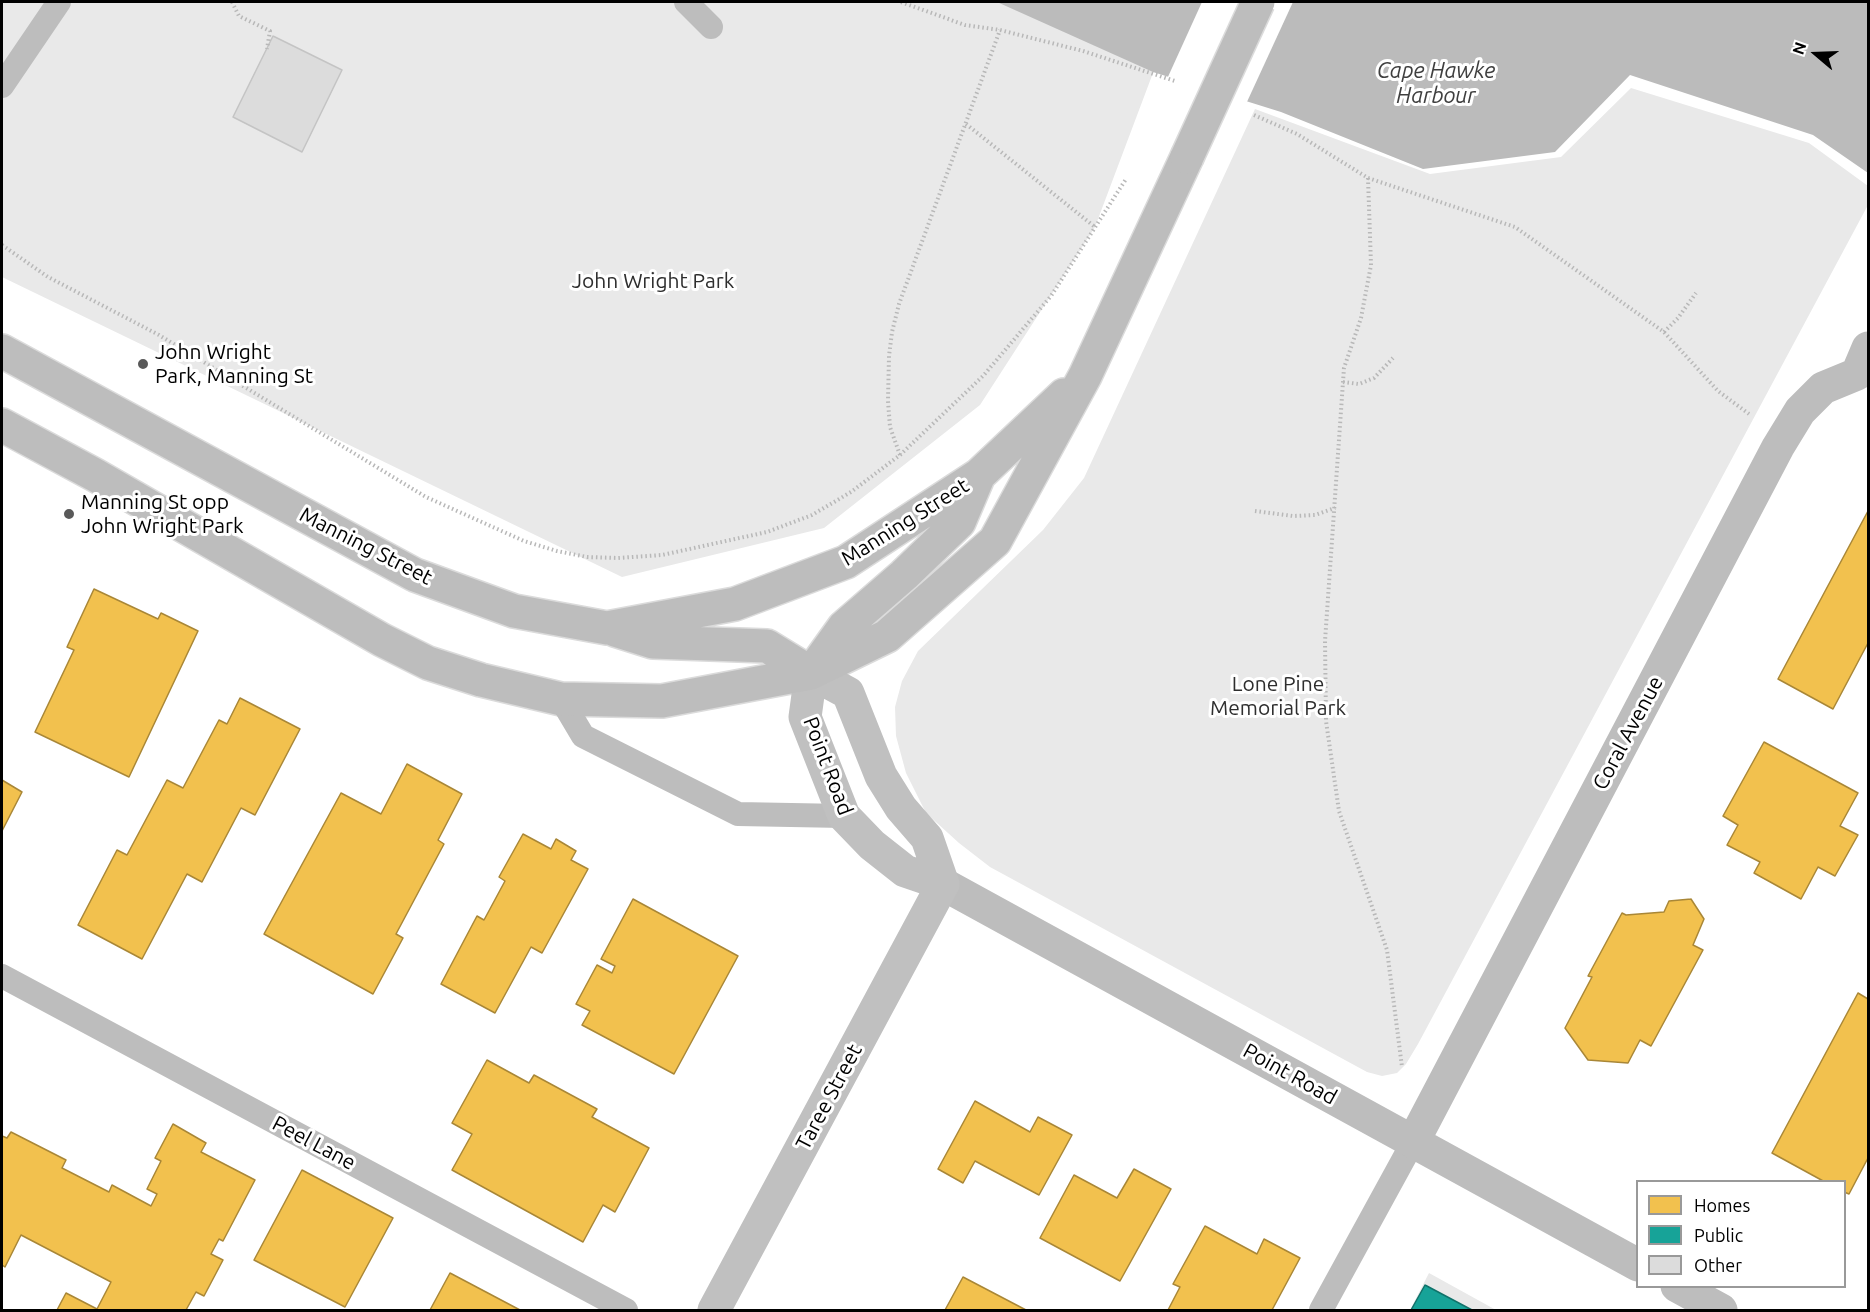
<!DOCTYPE html>
<style>
body{margin:0}
#map{position:relative;width:1870px;height:1312px;overflow:hidden;background:#fff;font-family:Ubuntu,sans-serif}
canvas{display:block}
.frame{position:absolute;inset:0;border:3px solid #000;pointer-events:none}
.legend{position:absolute;left:1636px;top:1180px;width:210px;height:108px;box-sizing:border-box;background:#fff;border:2px solid #999;margin:0;padding:8px 10px;list-style:none;font-size:18px;color:#000}
.legend li{display:flex;align-items:center;gap:12px;height:30px}
.legend b{width:30px;border:2px solid #999}
.north{position:absolute;left:1786px;top:24px;width:60px;height:60px;-webkit-text-stroke:4px #fff;paint-order:stroke;rotate:289deg;font-size:16px;font-weight:700;line-height:24px;text-align:center;color:#000}
.north::after{content:'';display:block;margin:auto;width:21px;height:27px;background:#000;clip-path:polygon(50% 0,100% 100%,50% 72%,0 100%)}
</style>
<div id="map">
<canvas width="1870" height="1312"></canvas>
<div class="frame"></div>
<ul class="legend">
<li><b style="height:16px;background:#f2c14e"></b>Homes</li>
<li><b style="height:16px;background:#17a398"></b>Public</li>
<li><b style="height:16px;background:#dcdcdc"></b>Other</li>
</ul>
<div class="north">N</div>
</div>
<script>
const context = document.querySelector('canvas').getContext('2d');
context.lineJoin = 'round';
function fill(path, color) {
  context.fillStyle = color;
  context.fill(path, 'evenodd');
}
function toPath(rows) {
  const path = new Path2D();
  for (const r of rows) {
    path.moveTo(r[0], r[1]);
    for (let i = 2; i < r.length; i += 2) path.lineTo(r[i], r[i + 1]);
  }
  return path;
}
function trace(path, color, width, dash) {
  context.strokeStyle = color;
  context.lineWidth = width;
  context.lineCap = dash ? 'butt' : 'round';
  context.setLineDash(dash || []);
  context.stroke(path);
}
function drawText(font, color, halo, rows, align = 'center') {
  context.font = font + ' Ubuntu,sans-serif';
  context.lineWidth = 6;
  context.setLineDash([]);
  context.textBaseline = 'middle';
  context.strokeStyle = halo;
  context.fillStyle = color;
  for (const [text, x, y, turn = 0] of rows) {
    context.save();
    context.translate(x, y);
    context.rotate((+turn || 0) * Math.PI / 180);
    context.textAlign = isNaN(turn) ? turn : align;
    if (halo) context.strokeText(text, 0, 0);
    context.fillText(text, 0, 0);
    context.restore();
  }
}
fill(toPath([
 [2,2,1056,2,1162,49,1095,227,980,405,824,528,622,577,2,277],
 [1631,88,1809,143,1868,186,1868,205,1418,1044,1406,1064,1397,1073,1382,1076,1367,1072,990,867,959,843,926,813,906,773,896,736,895,707,902,681,918,651,1043,530,1084,478,1255,109,1430,174,1561,157],
 [1429,1273,1496,1310,1410,1310]
]), '#e9e9e9');
fill(toPath([
 [997,2,1868,2,1868,173,1813,135,1630,75,1555,152,1423,169,1281,112,1153,72]
]), '#bbb');
fill(toPath([
 [1202,2,1293,2,1246,104,1167,79]
]), '#fff');
const homes = toPath([
 [1868,511,1868,643,1833,709,1778,679,1868,511],
 [94,589,158,619,161,613,198,631,129,777,35,732,74,650,67,647,94,589],
 [240,698,300,729,255,815,241,808,202,882,187,874,142,959,78,925,117,850,127,855,167,780,183,788,219,720,227,724,240,698],
 [1764,742,1858,793,1840,826,1858,835,1835,876,1818,867,1801,899,1754,873,1760,862,1727,845,1738,825,1723,816,1764,742],
 [407,764,462,794,438,840,444,844,396,934,403,938,373,994,264,934,341,793,381,814,407,764],
 [2,780,22,792,2,831,2,780],
 [523,834,551,849,556,839,576,851,571,860,588,869,542,953,531,947,495,1013,441,984,477,916,484,920,505,881,499,877,523,834],
 [633,899,738,956,674,1074,582,1025,590,1011,576,1004,597,965,612,973,615,966,601,959,633,899],
 [1691,899,1704,919,1693,945,1703,950,1651,1046,1640,1040,1628,1063,1588,1060,1565,1028,1592,977,1588,976,1622,913,1626,915,1664,912,1669,901,1691,899],
 [1858,993,1868,999,1868,1158,1849,1194,1844,1192,1844,1182,1825,1182,1772,1153,1858,993],
 [487,1060,529,1083,534,1075,597,1109,592,1117,649,1148,615,1212,603,1205,583,1242,452,1170,472,1134,452,1123,487,1060],
 [975,1101,1030,1132,1038,1117,1072,1135,1039,1195,975,1161,963,1183,938,1169,975,1101],
 [173,1124,206,1143,201,1152,255,1180,223,1241,219,1239,211,1254,223,1260,204,1296,196,1292,186,1310,57,1310,66,1293,97,1309,111,1282,21,1235,5,1267,2,1265,2,1136,7,1138,11,1132,66,1160,62,1168,109,1192,112,1185,151,1206,157,1194,147,1189,161,1161,155,1158,173,1124],
 [1134,1169,1171,1189,1120,1281,1040,1238,1074,1175,1117,1198,1134,1169],
 [302,1170,393,1218,345,1307,254,1260,302,1170],
 [1205,1226,1257,1254,1264,1239,1300,1258,1272,1310,1168,1310,1180,1287,1173,1284,1205,1226],
 [450,1273,520,1310,430,1310,450,1273],
 [963,1277,1026,1310,945,1310,963,1277]
]);
fill(homes, '#f2c14e');
trace(homes, '#a98737', 1.5);
const public = toPath([
 [1425,1285,1472,1310,1411,1310,1425,1285]
]);
fill(public, '#17a398');
trace(public, '#10726a', 1.5);
const building = toPath([
 [273,36,342,70,302,152,233,117,273,36]
]);
fill(building, '#dcdcdc');
trace(building, '#c4c4c4', 1.5);
const primary = toPath([
 [2,351,415,575,514,611,607,628,735,604,846,562,979,475,1064,395],
 [2,425,95,475,382,640,428,663,481,680,561,699,662,701,811,673,887,636,995,541,1085,376,1187,157],
 [615,630,653,642,767,646,811,673,844,627,904,575,959,522,979,475]
]);
trace(primary, '#dbdbdb', 36);
trace(toPath([
 [232,2,239,16,270,31,267,49],
 [901,2,965,25,1000,30,1083,51,1175,81],
 [1254,115,1297,134,1368,178,1515,227,1664,332,1718,391,1749,414],
 [966,124,1095,227],
 [1368,178,1371,265,1361,318,1344,368,1343,382,1325,641,1326,721,1339,811,1387,950,1402,1067],
 [2,245,48,277,159,335,426,497,524,541,557,551,587,557,618,558,662,555,767,532,812,515,851,492,900,455,983,376,1051,296,1126,179],
 [1664,332,1678,318,1696,293],
 [1343,382,1359,384,1374,378,1393,358],
 [900,455,890,427,888,401,889,356,892,332,899,304,1000,30],
 [1255,511,1293,516,1315,515,1335,508]
]), '#b8b8b8', 4, [1.5, 3]);
trace(toPath([
 [686,2,711,27],
 [2,86,59,2],
 [561,699,583,736,738,814,844,816],
 [2,976,626,1310],
 [1321,1310,1413,1142]
]), '#bdbdbd', 24);
trace(toPath([
 [943,884,1638,1265],
 [1413,1142,1778,447,1800,411,1823,388,1857,374,1868,348],
 [1677,1286,1721,1310]
]), '#bdbdbd', 33);
trace(toPath([
 [811,673,848,693,881,776,901,808,927,838,943,884,905,871,872,845,844,816,805,717,811,673],
 [714,1310,943,884]
]), '#c0c0c0', 33);
trace(primary, '#bdbdbd', 33);
const primaryBridge = toPath([
 [1187,157,1258,2]
]);
trace(primaryBridge, '#dbdbdb', 36, []);
trace(primaryBridge, '#bdbdbd', 33);
for (const [x, y, r, color] of [
 [143,364,6,"#595959"],
 [69,514,6,"#595959"]
]) {
  const dot = new Path2D();
  dot.arc(x, y, r, 0, 2 * Math.PI);
  context.fillStyle = color;
  context.fill(dot);
  trace(dot, '#fff', 2);
}
drawText('21px', '#2e2e2e', '#fff', [
 ["John Wright Park",653,281],
 ["Lone Pine",1278,684],
 ["Memorial Park",1278,708]
]);
drawText('21px', '#000', '#fff', [
 ["John Wright",155,352],
 ["Park, Manning St",155,376],
 ["Manning St opp",81,502],
 ["John Wright Park",81,526]
], 'left');
drawText('21px', '#000', '#fff', [
 ["Manning Street",905,522,-32],
 ["Manning Street",366,546,27],
 ["Coral Avenue",1628,733,-62],
 ["Point Road",828,766,69],
 ["Point Road",1290,1074,29],
 ["Taree Street",829,1097,-62],
 ["Peel Lane",314,1143,28]
]);
drawText('italic 22px', '#3f3f3f', '#fff', [
 ["Cape Hawke",1436,71],
 ["Harbour",1436,96]
]);
</script>
